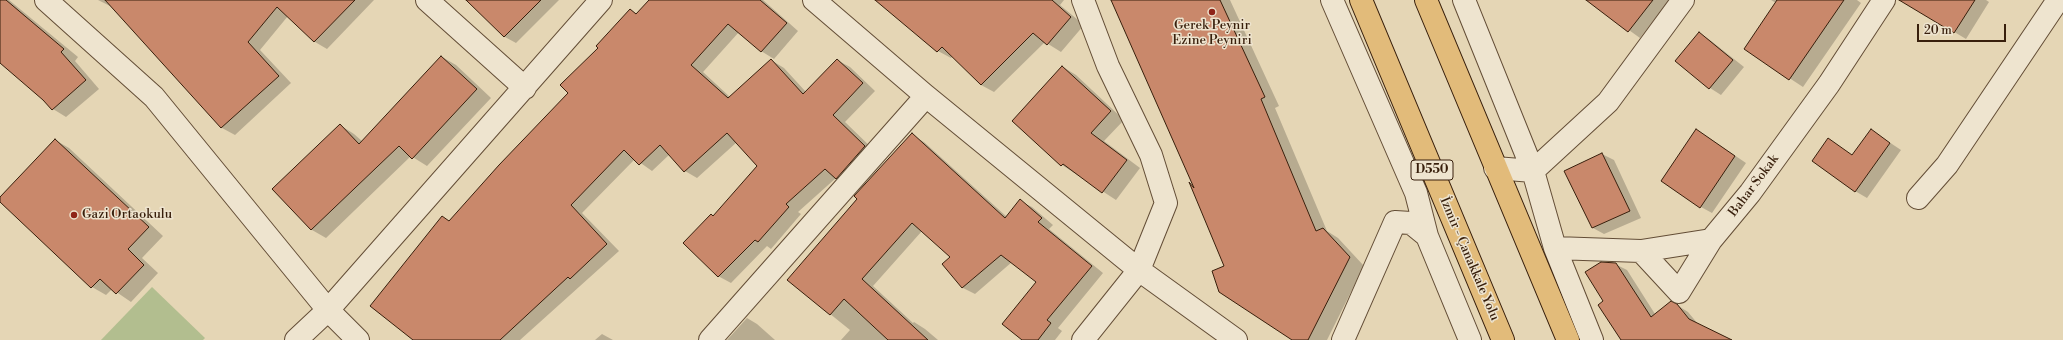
<!DOCTYPE html>
<meta charset="utf-8">
<style>
body{margin:0}
#map{position:relative;width:2063px;height:340px;overflow:hidden;background:#e5d6b5;font-family:"Libre Bodoni",serif}
canvas{display:block}
.scale{position:absolute;left:1917px;top:24px;width:89px;height:18px;box-sizing:border-box;border:2px solid #381f0c;border-top:0;padding-left:5px;font-size:12px;line-height:14px;white-space:nowrap;color:#381f0c;-webkit-text-stroke:3px #eee4cf;paint-order:stroke}
</style>
<div id="map">
<canvas width="2063" height="340"></canvas>
<div class="scale">20 m</div>
</div>
<script>
const context = document.querySelector('canvas').getContext('2d');
context.lineJoin = 'round';
function fill(path, color) {
  context.fillStyle = color;
  context.fill(path, 'evenodd');
}
function toPath(rows) {
  const path = new Path2D();
  for (const r of rows) {
    path.moveTo(r[0], r[1]);
    for (let i = 2; i < r.length; i += 2) path.lineTo(r[i], r[i + 1]);
  }
  return path;
}
function trace(path, color, width, dash) {
  context.strokeStyle = color;
  context.lineWidth = width;
  context.lineCap = dash ? 'butt' : 'round';
  context.setLineDash(dash || []);
  context.stroke(path);
}
function drawText(font, color, halo, rows, align = 'center') {
  context.font = font + ' "Libre Bodoni",serif';
  context.lineWidth = 3;
  context.setLineDash([]);
  context.textBaseline = 'middle';
  context.strokeStyle = halo;
  context.fillStyle = color;
  for (const [text, x, y, turn = 0] of rows) {
    context.save();
    context.translate(x, y);
    context.rotate((+turn || 0) * Math.PI / 180);
    context.textAlign = isNaN(turn) ? turn : align;
    if (halo) context.strokeText(text, 0, 0);
    context.fillText(text, 0, 0);
    context.restore();
  }
}
fill(toPath([
 [152,287,205,338,203,340,101,340]
]), '#b2be8f');
fill(toPath([
 [0,0,9,0,78,57,75,61,99,89,66,117,53,109,44,99,0,62],
 [98,0,374,0,327,49,315,42,288,16,260,50,291,83,235,135,222,128,114,8],
 [485,0,559,0,516,43,505,37,476,9],
 [650,0,763,0,798,31,774,59,761,51,739,32,703,72,730,97,771,60,784,68,806,92,837,60,850,67,875,91,845,122,877,153,849,186,836,178,798,212,801,214,771,249,767,246,731,283,718,276,714,217,758,166,737,142,697,178,685,171,670,154,652,171,635,159,582,213,619,251,520,340,415,340,450,222,570,93,600,48,631,10,637,14],
 [877,0,1064,0,1060,5,1084,25,1061,52,1045,42,994,92,981,85,953,56,951,58,938,51],
 [1112,0,1230,0,1279,106,1275,108,1327,231,1338,238,1364,266,1327,340,1293,340,1225,267,1191,185,1195,188],
 [1587,0,1669,0,1640,38],
 [1771,0,1857,0,1861,3,1803,87,1745,49,1776,3],
 [1911,0,1986,0,1989,2,1966,39,1908,4],
 [1699,33,1710,40,1744,67,1721,95,1710,88],
 [442,57,456,65,491,98,427,166,411,156,326,238,312,230,273,189,340,125,354,134,363,142],
 [1063,67,1076,75,1124,120,1104,141,1140,168,1116,200,1062,165],
 [1697,130,1746,163,1712,213,1701,207],
 [1871,130,1901,150,1867,198,1855,191,1853,156],
 [912,135,924,142,1007,217,1020,201,1032,207,1053,225,1049,229,1103,273,1058,328,1062,331,1055,340,1024,340,1037,282,1012,262,975,294,963,288,943,264,951,257,922,231,873,286,913,323,914,322,925,329,938,340,841,340,850,330,788,280],
 [55,140,69,148,163,236,142,258,158,273,131,302,112,289,106,295,92,287,0,201,0,198],
 [1602,154,1614,160,1641,218,1604,234,1593,228,1566,171],
 [1615,264,1627,270,1655,314,1677,305,1688,312,1698,324,1726,340,1623,340,1605,302],
 [747,318,757,324,775,340,727,340],
 [602,334,613,340,595,340]
]), '#0003');
const building = toPath([
 [0,0,6,0,64,49,61,52,86,80,52,110,43,100,0,63,0,0],
 [105,0,355,0,314,42,277,7,248,42,279,76,221,128,105,0],
 [466,0,541,0,504,37,466,0],
 [649,0,760,0,787,23,761,52,728,24,691,65,728,98,771,59,803,94,837,59,863,83,833,115,865,146,836,179,825,169,786,204,789,207,758,242,755,240,718,277,683,243,711,214,713,216,757,166,727,133,684,172,660,145,639,165,624,150,571,205,607,244,570,279,568,277,500,340,413,340,370,306,442,216,449,221,499,165,568,93,560,85,598,48,596,46,630,9,636,14,649,0],
 [875,0,1052,0,1071,17,1047,45,1033,33,981,85,942,47,937,52,875,0],
 [1111,0,1220,0,1265,97,1261,99,1316,231,1323,228,1350,257,1308,340,1292,340,1219,292,1212,271,1224,266,1189,182,1194,188,1111,0],
 [1586,0,1653,0,1628,32,1586,0],
 [1777,0,1844,0,1789,80,1744,49,1777,0],
 [1899,0,1975,0,1954,33,1899,0],
 [1699,32,1733,60,1709,89,1675,61,1699,32],
 [441,56,477,89,412,159,399,146,311,230,272,189,340,124,359,144,441,56],
 [1062,66,1111,111,1091,133,1127,160,1102,193,1063,164,1061,166,1012,121,1062,66],
 [1696,129,1735,156,1700,208,1661,181,1696,129],
 [1871,129,1890,143,1855,192,1812,161,1828,138,1852,155,1871,129],
 [912,133,1005,218,1020,199,1042,218,1038,222,1092,266,1047,320,1051,323,1038,340,1022,340,1002,324,1036,282,1001,255,962,288,942,264,950,257,912,223,862,279,928,340,888,340,844,299,830,315,787,280,857,199,854,196,912,133],
 [55,139,149,227,128,249,144,265,116,294,100,279,91,288,0,202,0,197,55,139],
 [1602,153,1630,211,1592,228,1564,171,1602,153],
 [1601,262,1616,263,1651,317,1671,301,1677,304,1689,319,1732,340,1621,340,1598,305,1603,301,1585,272,1601,262]
]);
fill(building, '#c9886b');
trace(building, '#381f0c', 1);
const street = toPath([
 [46,0,154,97,328,310,358,340],
 [427,0,525,88],
 [814,0,926,96,1139,270,1236,340],
 [1083,0,1108,66,1151,155,1166,203,1139,270,1083,340],
 [1332,0,1416,193,1427,236],
 [1464,0,1533,171,1555,248,1592,340],
 [1495,168,1533,171,1608,102,1683,0],
 [1918,198,1947,165,2058,0],
 [1555,248,1641,251,1711,240,1750,193,1829,84,1884,0],
 [1641,251,1679,292,1711,240],
 [296,340,328,310,601,0],
 [710,340,926,96],
 [1343,340,1395,222,1411,223,1427,236,1470,340]
]);
const highway = toPath([
 [1361,0,1503,340],
 [1426,0,1568,340]
]);
trace(street, '#634d36', 24);
trace(highway, '#381f0c', 24);
trace(street, '#eee4cf', 22);
trace(highway, '#e2bb7a', 22);
for (const [x, y, r, color] of [
 [1212,12,4,"#8f2418"],
 [74,215,4,"#8f2418"]
]) {
  const dot = new Path2D();
  dot.arc(x, y, r, 0, 2 * Math.PI);
  context.fillStyle = color;
  context.fill(dot);
  trace(dot, '#eee4cf', 1.5);
}
for (const [x, y, w] of [
 [1432,170,42]
]) {
  const box = new Path2D();
  box.roundRect(x - w / 2, y - 10, w, 20, 3);
  context.fillStyle = '#eee4cf';
  context.fill(box);
  trace(box, '#381f0c', 1);
}
drawText('bold 12px', '#381f0c', null, [
 ["D550",1432,170]
]);
drawText('13px', '#381f0c', '#eee4cf', [
 ["Gerek Peynir",1212,26],
 ["Ezine Peyniri",1212,41],
 ["Gazi Ortaokulu",82,215,"left"]
]);
drawText('13px', '#381f0c', '#eee4cf', [
 ["Bahar Sokak",1754,186,-53],
 ["İzmir - Çanakkale Yolu",1469,259,67]
]);
</script>
